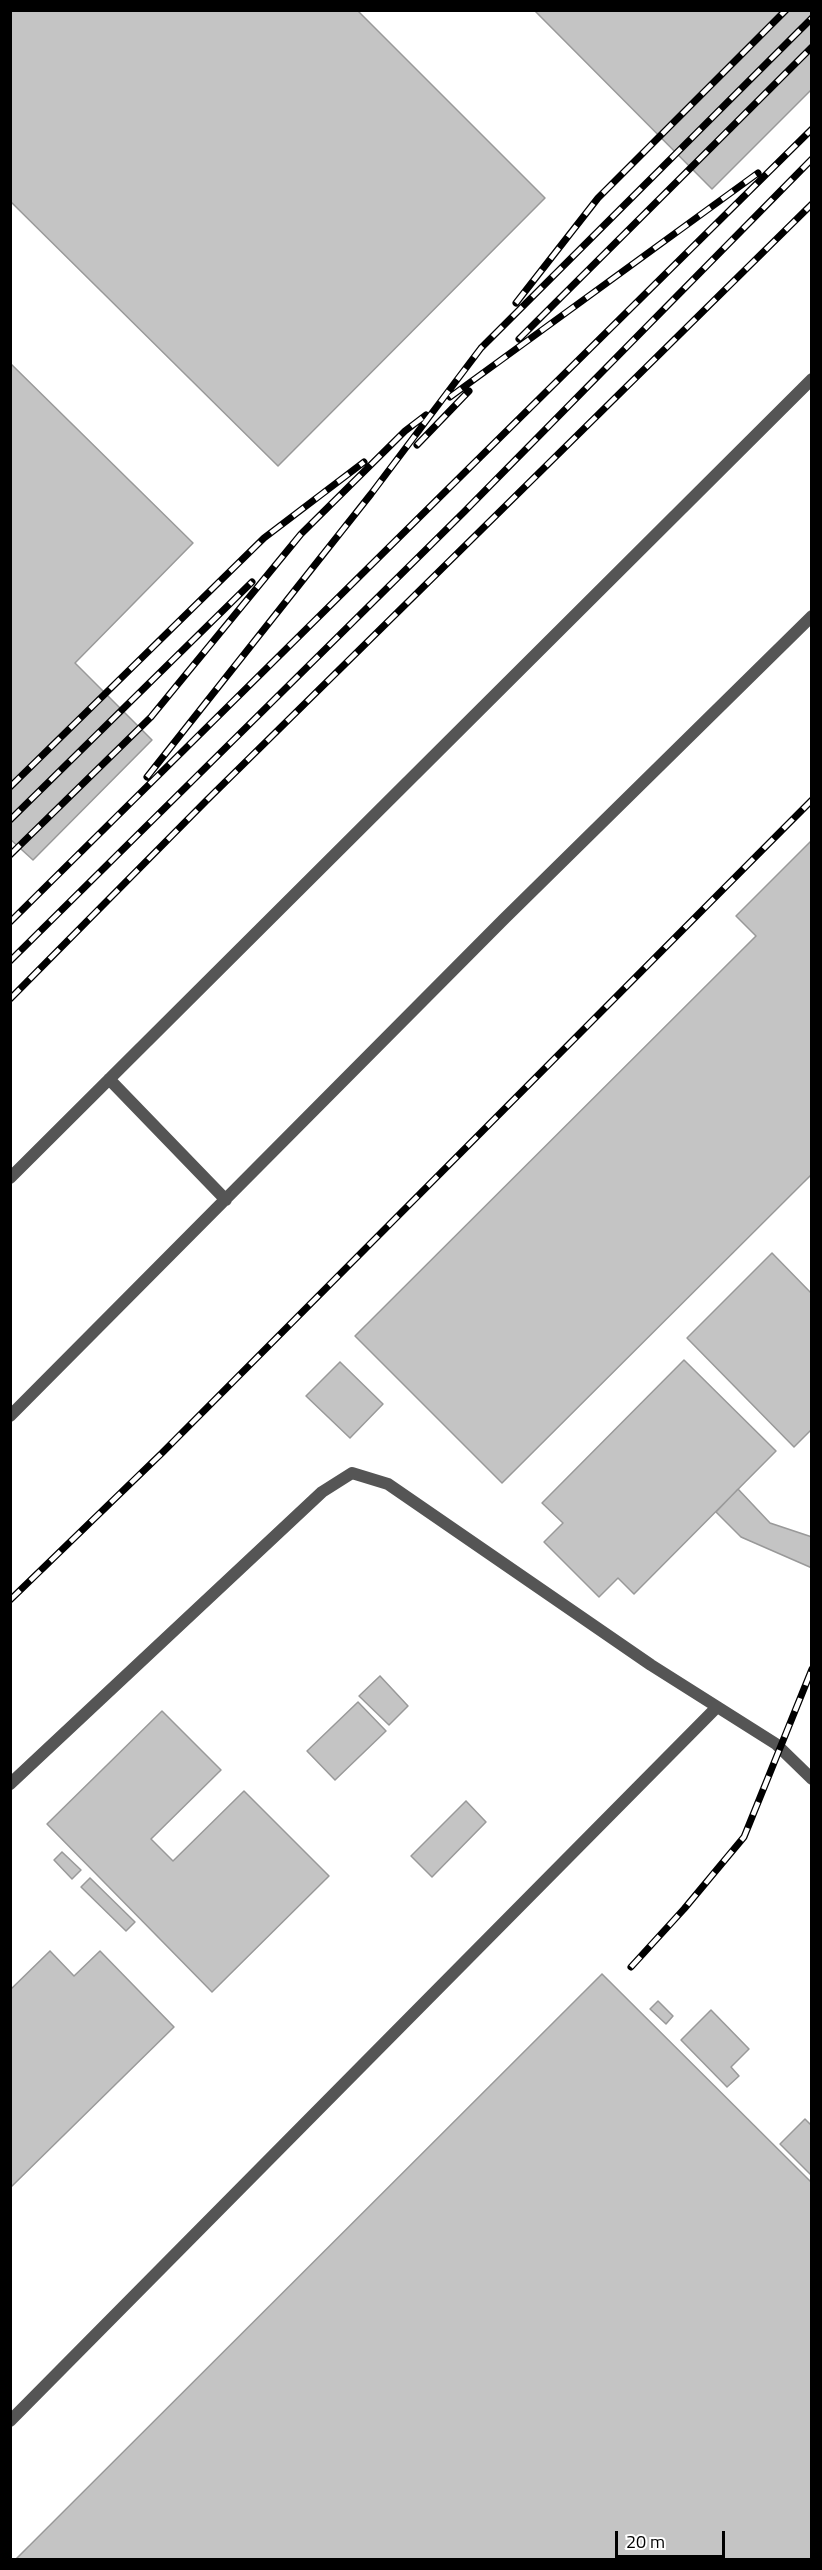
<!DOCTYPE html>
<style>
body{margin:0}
#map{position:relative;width:822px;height:2570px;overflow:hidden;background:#fff;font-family:"Titillium Web",sans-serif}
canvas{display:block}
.frame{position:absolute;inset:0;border:12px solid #000;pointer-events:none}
.scale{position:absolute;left:615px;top:2531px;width:110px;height:27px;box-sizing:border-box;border:3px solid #000;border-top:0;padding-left:8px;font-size:18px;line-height:21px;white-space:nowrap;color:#000;-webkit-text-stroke:4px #fff;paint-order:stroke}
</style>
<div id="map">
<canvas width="822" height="2570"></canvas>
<div class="frame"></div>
<div class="scale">20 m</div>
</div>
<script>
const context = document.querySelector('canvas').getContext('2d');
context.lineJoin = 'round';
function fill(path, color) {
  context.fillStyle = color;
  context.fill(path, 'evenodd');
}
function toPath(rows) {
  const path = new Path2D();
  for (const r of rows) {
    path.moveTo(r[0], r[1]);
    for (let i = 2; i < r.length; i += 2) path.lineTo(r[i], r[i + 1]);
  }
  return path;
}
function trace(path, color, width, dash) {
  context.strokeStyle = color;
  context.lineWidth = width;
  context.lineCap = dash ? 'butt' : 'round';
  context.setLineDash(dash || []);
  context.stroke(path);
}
const building = toPath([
 [10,10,357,10,545,198,278,466,10,201,10,10],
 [534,10,812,10,812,89,712,189,534,10],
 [10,363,193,543,75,663,152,740,33,860,10,839,10,363],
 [812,840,812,1174,502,1483,355,1336,756,936,736,916,812,840],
 [772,1253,812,1294,812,1429,794,1447,687,1338,772,1253],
 [684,1360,776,1451,634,1594,618,1578,599,1597,544,1542,563,1523,542,1503,684,1360],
 [340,1362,383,1404,350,1438,306,1396,340,1362],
 [738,1489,770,1523,812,1537,812,1568,741,1537,716,1512,738,1489],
 [380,1676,408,1706,389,1725,359,1696,380,1676],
 [358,1702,386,1731,335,1780,307,1751,358,1702],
 [162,1711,221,1770,151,1839,173,1861,244,1791,329,1876,212,1992,47,1824,162,1711],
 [466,1801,486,1822,432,1877,411,1856,466,1801],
 [62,1852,81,1870,72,1879,54,1860,62,1852],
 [90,1878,135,1922,126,1931,81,1887,90,1878],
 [50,1951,74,1976,100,1951,174,2027,10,2188,10,1990,50,1951],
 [602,1974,812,2183,812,2560,15,2560,602,1974],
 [658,2001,673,2016,666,2024,650,2009,658,2001],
 [711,2010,749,2049,731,2067,739,2076,727,2087,681,2040,711,2010],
 [805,2119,812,2126,812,2176,780,2144,805,2119]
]);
fill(building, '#c4c4c4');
trace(building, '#999', 1.5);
trace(toPath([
 [109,1079,226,1200],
 [10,1178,812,379],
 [10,1416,504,919,812,616],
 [10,1784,322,1492,352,1473,388,1484,651,1665,776,1744,812,1779],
 [10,2421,717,1707]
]), '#555', 12);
const rail = toPath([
 [516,303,598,198,786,10],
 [519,339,812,47],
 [450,397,758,173],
 [417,445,469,391],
 [147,777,371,494,481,348,812,18],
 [10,787,264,538,364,462],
 [10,820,252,582],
 [10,855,151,717,301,534,405,431,426,415],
 [10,922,812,129],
 [10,961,464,512,812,159],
 [10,999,207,800,812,204],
 [10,1600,162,1453,812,800],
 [631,1967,684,1909,744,1837,812,1669]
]);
trace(rail, '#000', 7);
trace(rail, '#fff', 4.5, [14]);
</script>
